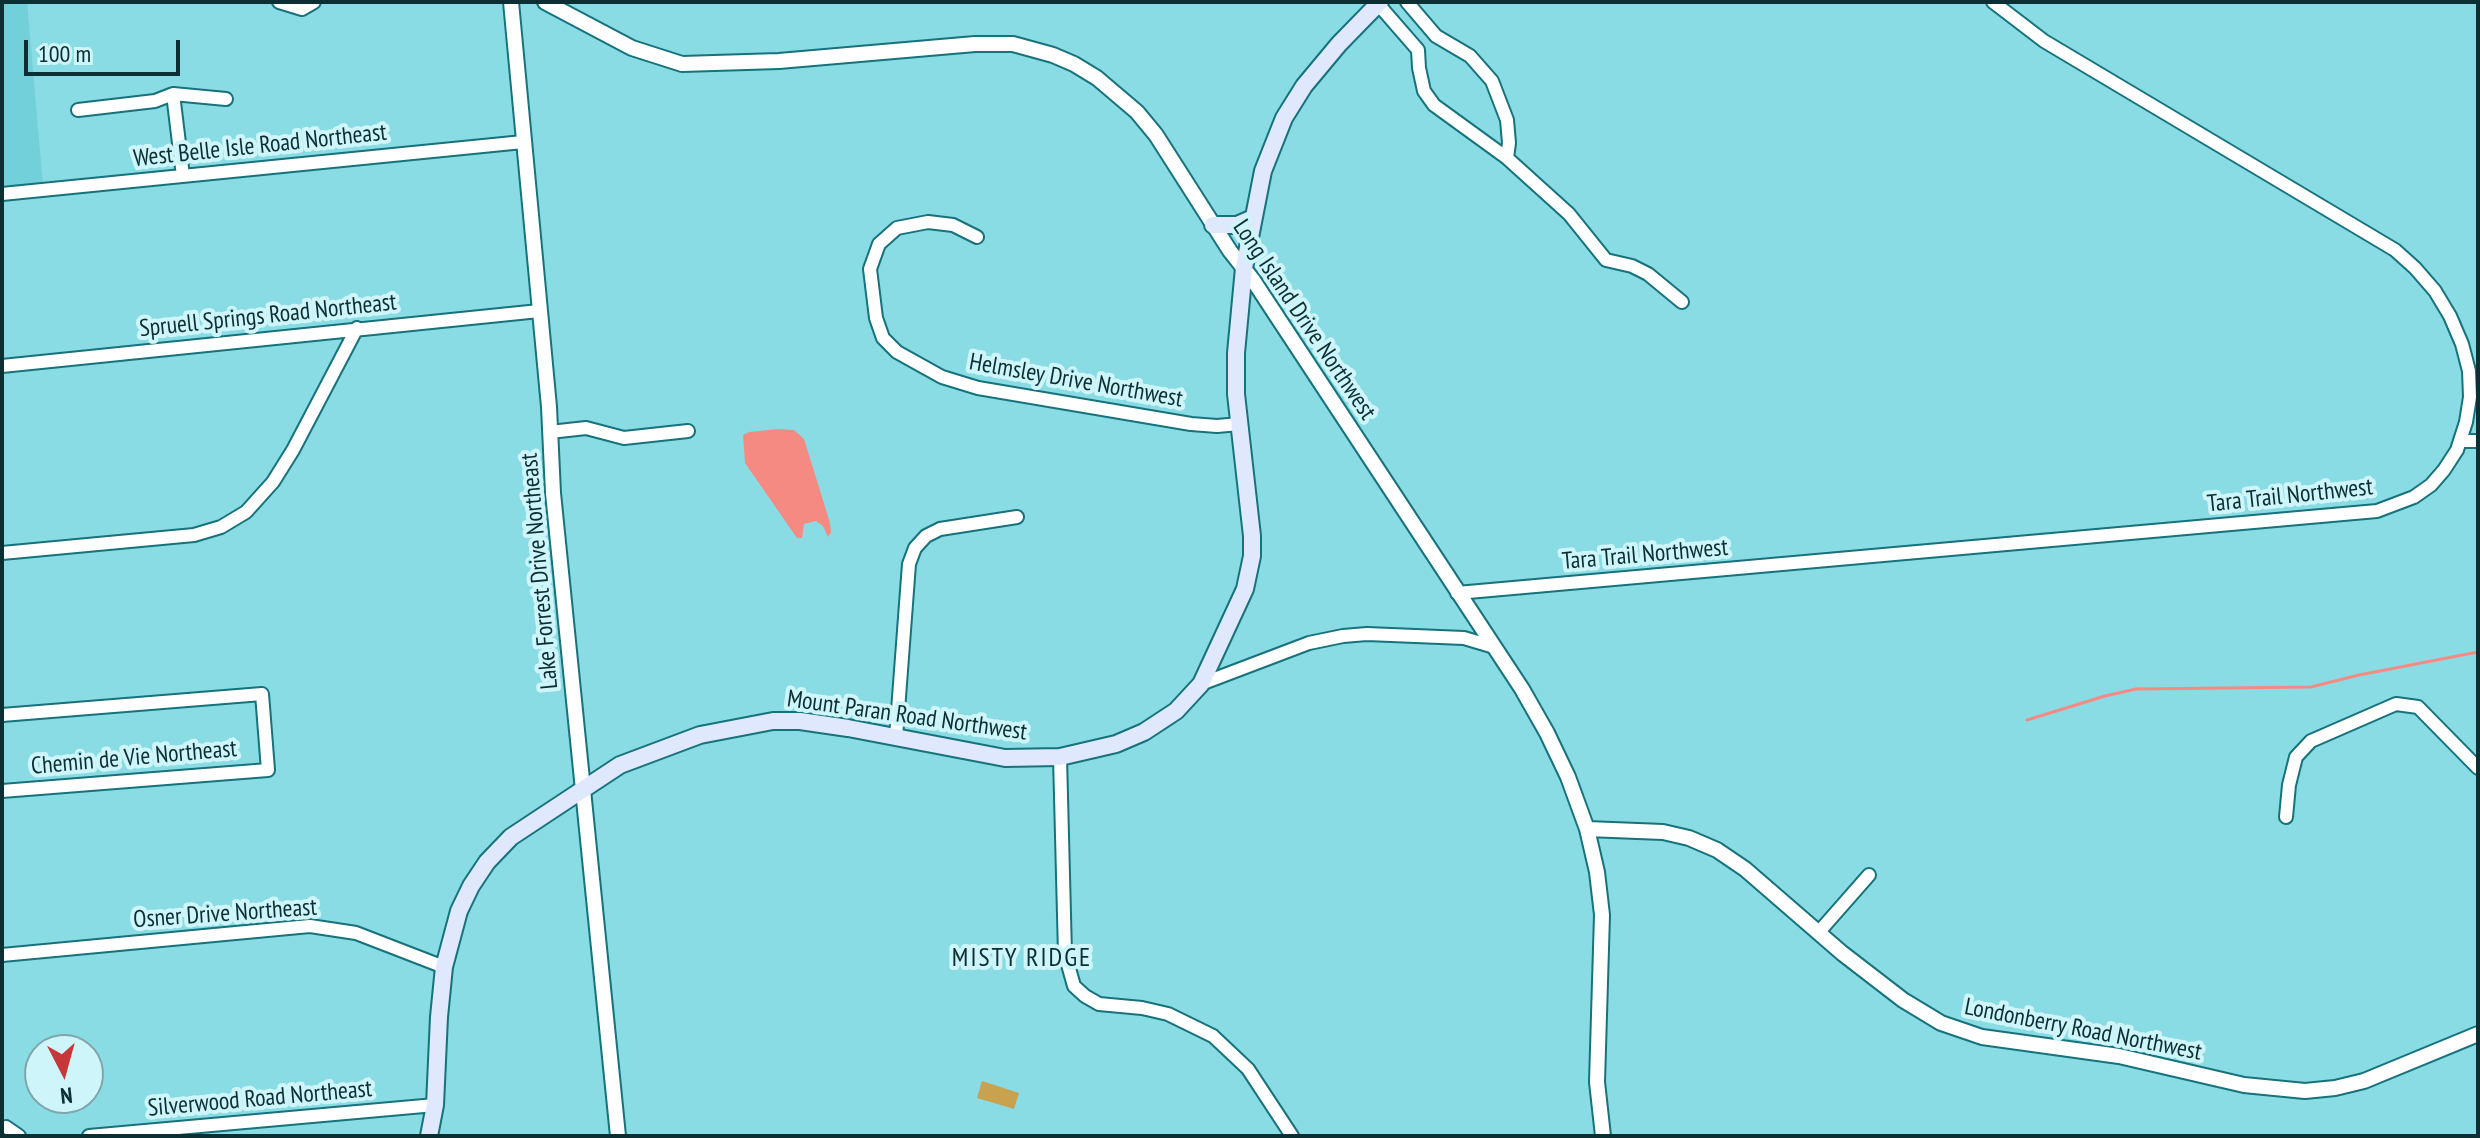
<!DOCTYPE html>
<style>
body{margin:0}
#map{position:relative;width:2480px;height:1138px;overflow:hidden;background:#89dbe4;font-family:"PT Sans Narrow",sans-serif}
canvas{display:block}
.frame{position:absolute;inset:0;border:4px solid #0b2f33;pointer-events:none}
.north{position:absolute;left:24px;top:1034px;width:80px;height:80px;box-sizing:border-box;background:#cef5f9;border:2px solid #80a6aa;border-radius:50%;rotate:174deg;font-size:22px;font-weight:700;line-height:32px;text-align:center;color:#0b2f33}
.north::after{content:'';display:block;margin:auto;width:28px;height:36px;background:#c63739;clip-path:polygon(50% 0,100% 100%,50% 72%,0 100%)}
.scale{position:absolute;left:24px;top:40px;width:156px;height:36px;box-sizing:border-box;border:4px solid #0b2f33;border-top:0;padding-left:10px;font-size:24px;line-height:28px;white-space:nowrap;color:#0b2f33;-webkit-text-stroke:6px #cef5f9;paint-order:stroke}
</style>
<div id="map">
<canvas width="2480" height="1138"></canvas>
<div class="frame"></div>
<div class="north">N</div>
<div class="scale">100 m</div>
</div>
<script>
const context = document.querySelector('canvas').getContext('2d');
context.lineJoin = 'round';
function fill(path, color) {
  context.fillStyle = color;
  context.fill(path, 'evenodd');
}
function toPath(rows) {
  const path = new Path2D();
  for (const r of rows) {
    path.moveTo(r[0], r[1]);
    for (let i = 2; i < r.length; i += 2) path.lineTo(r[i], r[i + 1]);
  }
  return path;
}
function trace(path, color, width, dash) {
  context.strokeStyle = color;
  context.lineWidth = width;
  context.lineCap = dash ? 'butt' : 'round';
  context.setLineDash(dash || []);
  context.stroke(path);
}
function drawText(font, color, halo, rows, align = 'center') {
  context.font = font + ' "PT Sans Narrow",sans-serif';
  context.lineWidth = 8;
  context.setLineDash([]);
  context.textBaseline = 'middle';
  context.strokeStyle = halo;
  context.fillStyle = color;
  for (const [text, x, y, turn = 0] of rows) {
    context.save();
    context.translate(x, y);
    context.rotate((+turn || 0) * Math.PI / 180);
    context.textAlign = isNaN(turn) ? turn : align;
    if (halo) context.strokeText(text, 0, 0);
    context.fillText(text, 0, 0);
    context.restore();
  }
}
fill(toPath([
 [2,2,27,2,43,186,2,190]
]), '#71d0da');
fill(toPath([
 [982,1081,1019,1093,1014,1109,977,1098]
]), '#c8a24f');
fill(toPath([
 [778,429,794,430,804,439,830,523,831,532,828,537,823,526,816,521,804,524,802,538,797,538,745,463,743,435,749,432]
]), '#f58a83');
trace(toPath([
 [2027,720,2105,696,2136,689,2311,687,2359,675,2478,652]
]), '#f58a83', 3);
const minor = toPath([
 [279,2,302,9,314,2],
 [1407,2,1436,36,1470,56,1492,81,1507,120,1509,143,1507,158],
 [1378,4,1418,50,1419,68,1424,91,1434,105,1507,158,1569,214,1606,260,1632,266,1648,274,1682,302],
 [173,94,183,176],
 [78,110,155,101,173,94,226,99],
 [2,194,523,142],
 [977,237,953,225,928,222,897,228,879,244,870,269,876,318,883,338,897,352,942,377,978,388,1191,424,1217,426,1239,424],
 [2,366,539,311],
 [550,432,586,428,624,438,688,431],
 [2460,441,2478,441],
 [2,553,194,535,221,527,246,512,273,482,293,450,357,328],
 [1457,593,2377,511,2414,497,2431,485,2444,470,2457,450,2466,422,2470,397,2469,371,2462,344,2450,316,2435,291,2415,268,2395,250,2044,41,1993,2],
 [1201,684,1309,643,1343,636,1367,634,1464,638,1491,646],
 [2,715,262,694,268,770,2,791],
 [896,737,909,564,915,548,926,536,940,529,1017,517],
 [1060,757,1065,954,1074,986,1085,996,1099,1004,1142,1008,1168,1014,1213,1036,1248,1069,1292,1136],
 [2286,817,2289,785,2296,757,2311,741,2396,704,2418,707,2478,768],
 [1818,933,1869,875],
 [2,955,310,926,356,933,444,967],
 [6,1127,19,1136],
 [89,1136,435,1105]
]);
const tertiary = toPath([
 [511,2,549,407,553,493,618,1136],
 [545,2,632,48,682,64,779,61,975,44,1013,44,1053,55,1074,64,1097,78,1137,112,1156,135,1230,251,1253,280,1522,689,1547,733,1568,777,1587,829,1597,872,1602,915,1597,1082,1603,1136],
 [1587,829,1663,832,1689,838,1717,850,1745,869,1842,953,1903,1000,1941,1023,1982,1037,2119,1056,2244,1085,2305,1091,2335,1088,2364,1081,2478,1034]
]);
const secondary = toPath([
 [1213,225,1237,225,1253,218],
 [429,1136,435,1105,439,1017,444,967,459,911,471,886,487,862,511,837,620,765,700,735,773,721,800,721,848,728,1005,758,1060,757,1116,744,1144,732,1176,711,1201,684,1245,589,1252,556,1252,536,1236,394,1236,353,1244,268,1263,171,1284,118,1304,86,1339,44,1380,2]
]);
trace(minor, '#16727b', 16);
trace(tertiary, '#16727b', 18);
trace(secondary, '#16727b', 20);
trace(minor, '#fff', 12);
trace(tertiary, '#fff', 14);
trace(secondary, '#dfe8fc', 16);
drawText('24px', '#0b2f33', '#cef5f9', [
 ["West Belle Isle Road Northeast",260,146,-6],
 ["Spruell Springs Road Northeast",268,316,-6],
 ["Long Island Drive Northwest",1304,320,56],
 ["Helmsley Drive Northwest",1076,381,10],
 ["Tara Trail Northwest",2290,496,-6],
 ["Tara Trail Northwest",1645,555,-5],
 ["Lake Forrest Drive Northeast",540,571,-95],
 ["Mount Paran Road Northwest",907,716,8],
 ["Chemin de Vie Northeast",134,758,-5],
 ["Osner Drive Northeast",225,914,-4],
 ["Londonberry Road Northwest",2083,1030,11],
 ["Silverwood Road Northeast",260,1099,-5]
]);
context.letterSpacing = '2px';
drawText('26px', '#0b2f33', '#cef5f9', [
 ["MISTY RIDGE",1022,959]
]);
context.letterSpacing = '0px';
</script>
